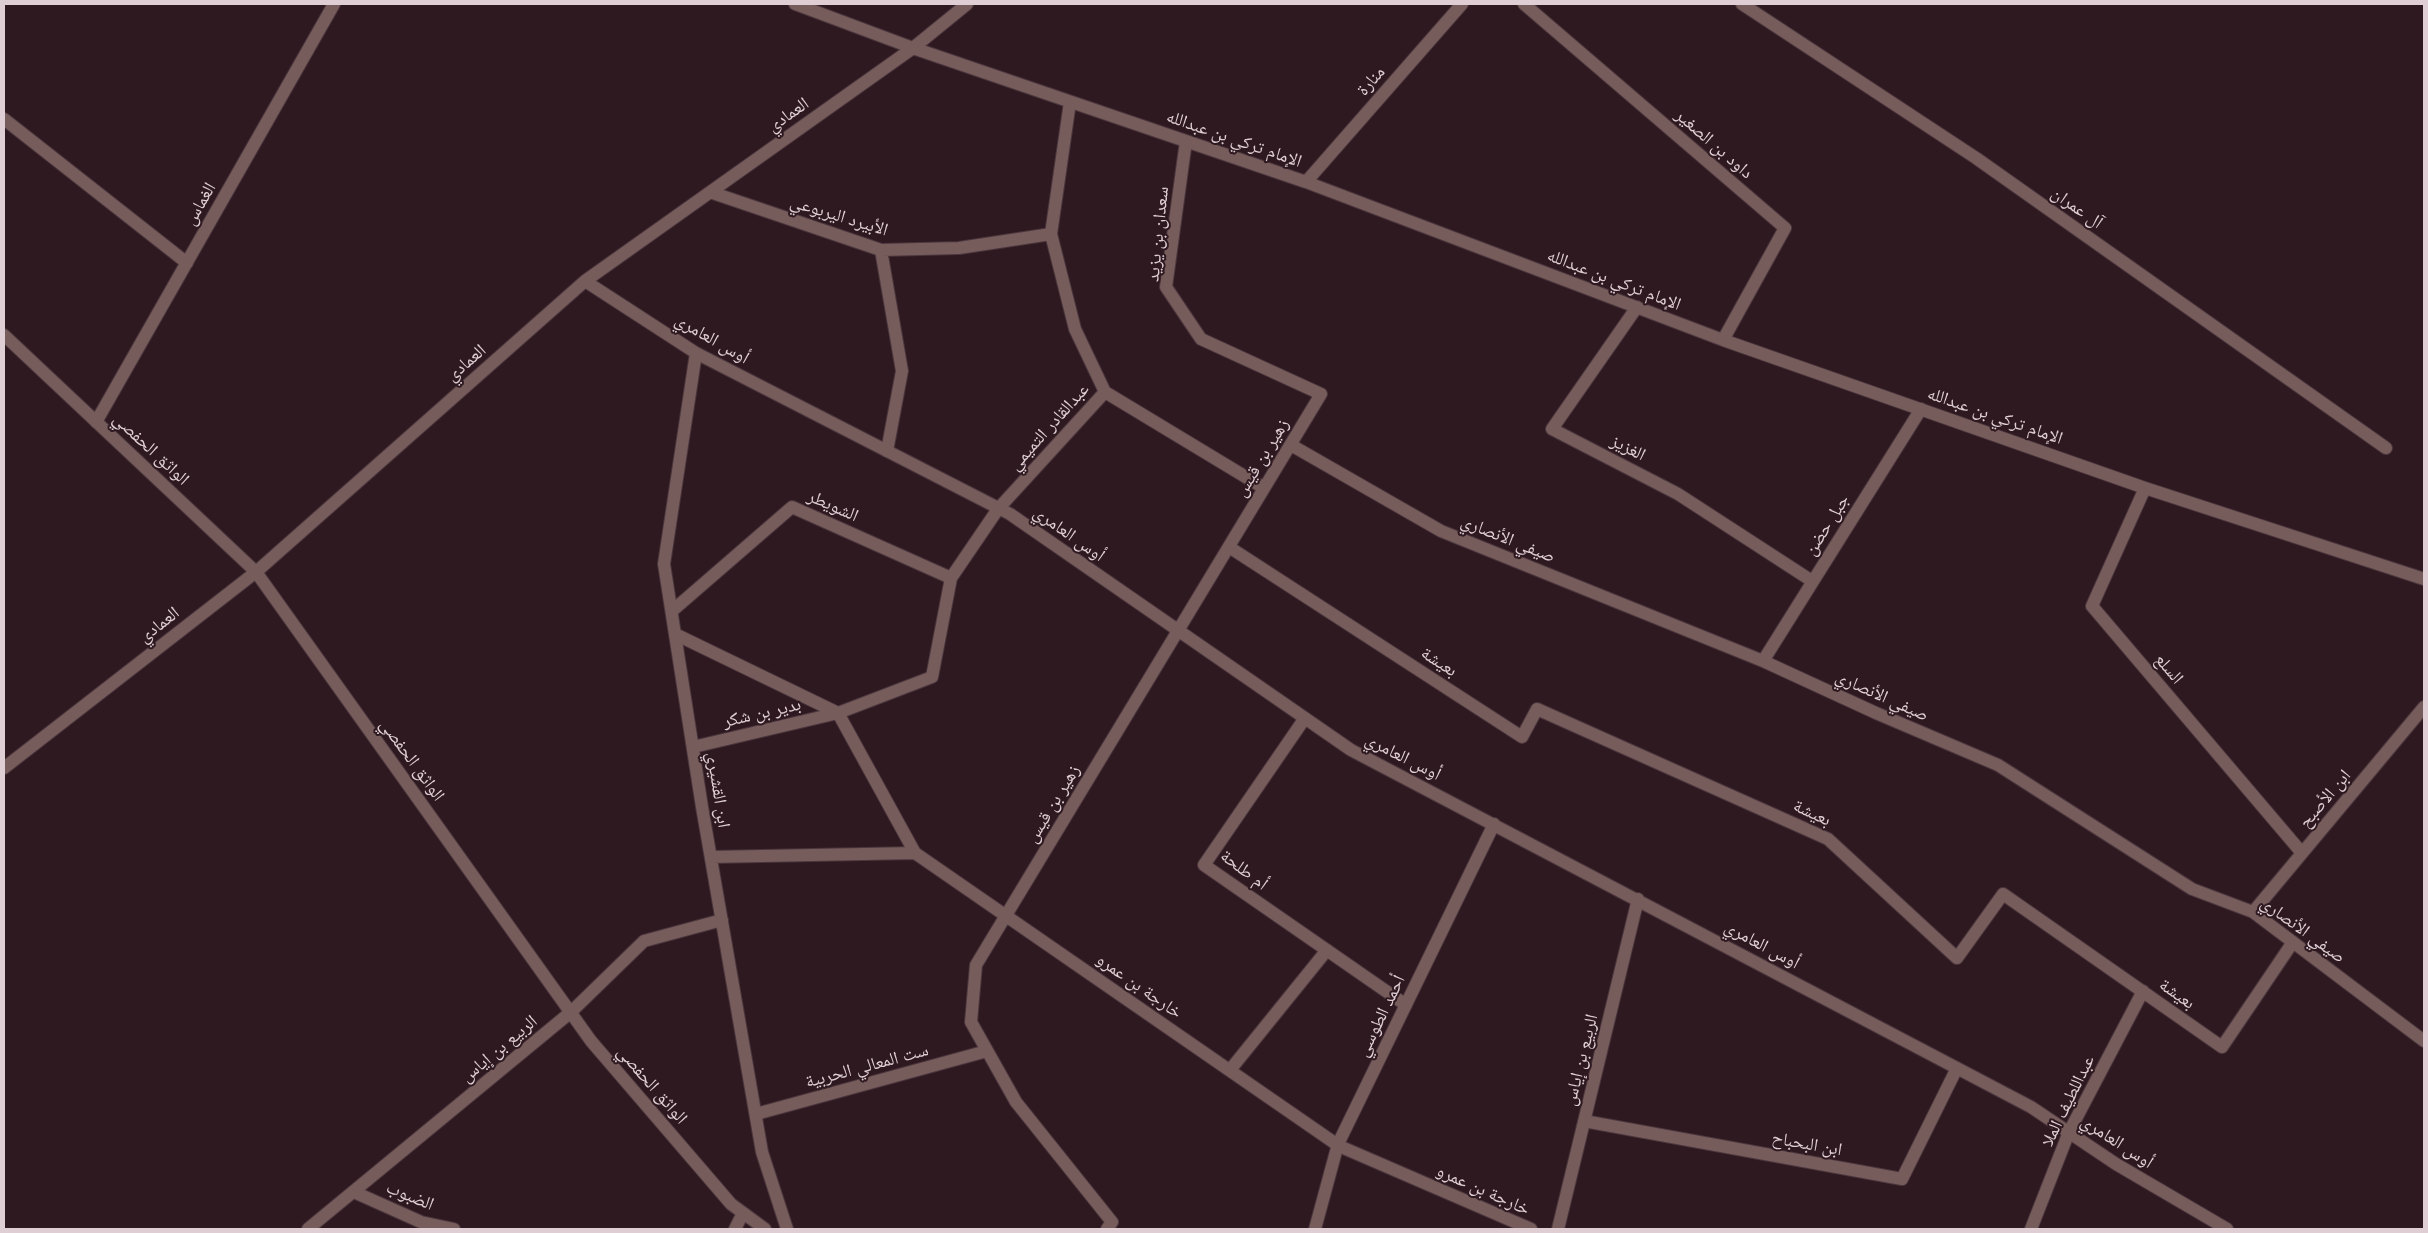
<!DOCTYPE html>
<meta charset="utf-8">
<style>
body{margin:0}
#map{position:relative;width:2428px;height:1233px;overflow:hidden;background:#2f1921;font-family:Montserrat,sans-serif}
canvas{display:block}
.frame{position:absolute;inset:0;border:5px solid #dfcfd4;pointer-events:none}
</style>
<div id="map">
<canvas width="2428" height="1233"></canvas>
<div class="frame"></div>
</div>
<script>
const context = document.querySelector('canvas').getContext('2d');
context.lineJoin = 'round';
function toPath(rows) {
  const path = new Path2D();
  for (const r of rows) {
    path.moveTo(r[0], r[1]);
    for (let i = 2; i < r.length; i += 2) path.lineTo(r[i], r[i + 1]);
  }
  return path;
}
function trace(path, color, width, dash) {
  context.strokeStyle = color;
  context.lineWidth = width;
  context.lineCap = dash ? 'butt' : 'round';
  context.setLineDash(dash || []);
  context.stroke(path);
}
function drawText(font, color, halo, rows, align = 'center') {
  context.font = font + ' Montserrat,"Noto Naskh Arabic",sans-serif';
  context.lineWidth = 4;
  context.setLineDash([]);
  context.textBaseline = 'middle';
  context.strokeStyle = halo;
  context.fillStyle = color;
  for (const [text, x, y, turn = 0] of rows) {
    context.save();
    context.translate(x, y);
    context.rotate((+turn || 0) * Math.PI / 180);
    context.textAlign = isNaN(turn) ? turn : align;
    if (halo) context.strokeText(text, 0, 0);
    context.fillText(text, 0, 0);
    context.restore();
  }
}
const minor = toPath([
 [795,4,913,48,1306,182,1723,340,2145,488,2424,579],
 [1524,4,1785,228,1723,340],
 [1742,4,1976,158,2386,448],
 [4,119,187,263],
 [1306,182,1462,4],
 [710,192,881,250,959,248,1051,234],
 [881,250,902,371,887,451],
 [585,281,696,353,1010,514,1351,750,2031,1107,2116,1164,2227,1229],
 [1637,307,1552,429,1678,494,1812,581],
 [4,335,256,572,591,1041,731,1204,765,1229],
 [696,353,664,564,702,807,762,1152,787,1229],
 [1105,392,1264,488],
 [96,422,334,4],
 [1291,445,1441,531,1763,661,1876,713,1998,765,2192,889,2253,912,2424,1041],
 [2145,488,2092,606,2302,853],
 [1229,547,1522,737,1537,709,1828,839,1957,958,2003,894,2222,1047,2293,942],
 [672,611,792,507,951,578],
 [675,634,838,713,915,853],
 [1763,661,1921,409],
 [1305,718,1204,865,1406,1005],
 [693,747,838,713,932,677,951,578,998,509,1105,392,1075,329,1051,234,1070,102],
 [4,768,256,572,585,281,913,48,967,4],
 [711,857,915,853,1339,1146,1531,1229],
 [2253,912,2424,707],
 [1230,1070,1327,950],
 [756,1114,987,1051],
 [1584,1121,1902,1179,1957,1068],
 [354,1192,421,1222,454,1229],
 [308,1229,571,1012,644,941,722,920],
 [735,1229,743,1213],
 [1107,1229,1112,1222,1016,1102,971,1022,976,965,1321,394,1201,339,1166,287,1186,141],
 [1315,1229,1338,1144,1494,824],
 [1558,1229,1638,899],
 [2031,1229,2069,1132,2143,991]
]);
trace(minor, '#4b363e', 14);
trace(minor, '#765c5a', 12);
drawText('18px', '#dfcfd4', '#2f1921', [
 ["منارة",1371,81,-49],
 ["العمادي",788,115,-35],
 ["الإمام تركي بن عبدالله",1234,139,19],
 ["داود بن الصغير",1714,144,41],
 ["الغماس",200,204,-60],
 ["آل عمران",2077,208,35],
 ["الأبيرد اليربوعي",839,216,17],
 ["سعدان بن يزيد",1158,234,-84],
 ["الإمام تركي بن عبدالله",1614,280,21],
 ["أوس العامري",712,339,30],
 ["العمادي",466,363,-41],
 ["الإمام تركي بن عبدالله",1995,416,19],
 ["عبدالقادر التميمي",1049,427,-48],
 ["الغزيز",1628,448,27],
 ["الواثق الحفصي",151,449,43],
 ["زهير بن قيس",1262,458,-59],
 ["الشويطر",833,506,24],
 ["جبل حضن",1827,525,-58],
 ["أوس العامري",1069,534,35],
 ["صيفي الأنصاري",1508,539,22],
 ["العمادي",159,625,-38],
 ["بعيشة",1439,662,33],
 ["السلع",2169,669,50],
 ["صيفي الأنصاري",1882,696,24],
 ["بدير بن شكر",762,713,-13],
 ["أوس العامري",1403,757,27],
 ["الواثق الحفصي",412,760,54],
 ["ابن القشيري",718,790,81],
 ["ابن الأصبح",2325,799,-50],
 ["زهير بن قيس",1053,804,-59],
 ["بعيشة",1812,813,25],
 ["أم طلحة",1244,870,37],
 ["صيفي الأنصاري",2303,930,36],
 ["أوس العامري",1762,945,28],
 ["خارجة بن عمرو",1139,986,35],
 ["بعيشة",2177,994,35],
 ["أحمد الطوسي",1381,1016,-64],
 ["الربيع بن إياس",499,1049,-40],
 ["الربيع بن إياس",1581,1060,-76],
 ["ست المعالي الحربية",867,1066,-15],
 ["الواثق الحفصي",652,1085,49],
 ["عبداللطيف الملا",2068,1101,-64],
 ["أوس العامري",2117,1142,33],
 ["ابن البحباح",1807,1144,10],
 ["خارجة بن عمرو",1483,1190,24],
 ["الضبوب",410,1196,22]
]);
</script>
